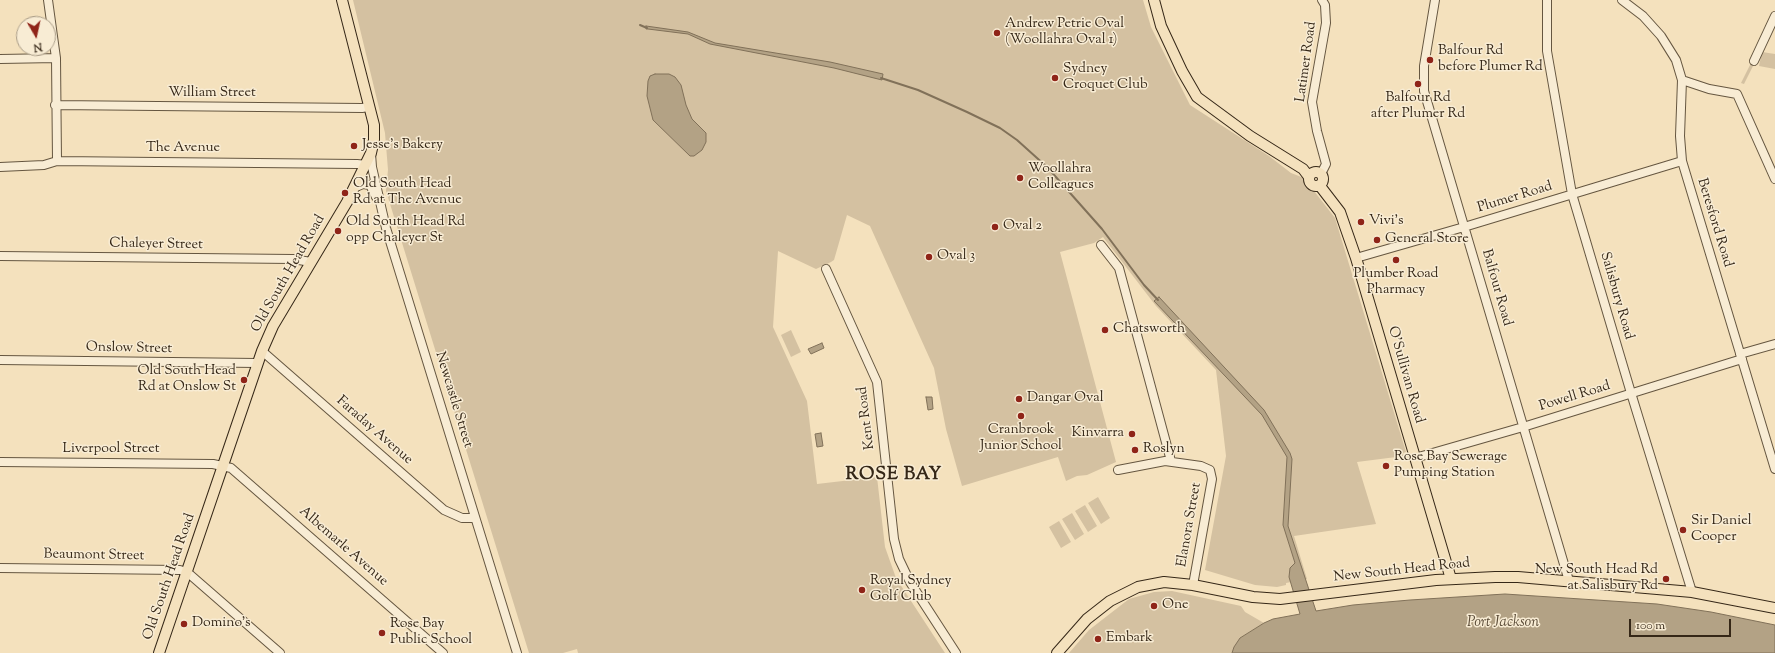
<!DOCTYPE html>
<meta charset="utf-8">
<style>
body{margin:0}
#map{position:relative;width:1775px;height:653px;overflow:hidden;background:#f4e1bd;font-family:"Sorts Mill Goudy",serif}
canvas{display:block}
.north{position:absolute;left:16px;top:16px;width:40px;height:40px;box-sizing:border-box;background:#f8ecd4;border:1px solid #aa9d88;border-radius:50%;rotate:171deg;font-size:11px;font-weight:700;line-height:16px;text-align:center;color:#352717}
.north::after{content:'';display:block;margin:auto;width:14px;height:18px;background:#8f2418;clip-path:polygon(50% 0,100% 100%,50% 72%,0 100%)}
.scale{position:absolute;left:1629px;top:619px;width:102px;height:18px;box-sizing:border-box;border:2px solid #352717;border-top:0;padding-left:5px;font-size:12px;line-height:14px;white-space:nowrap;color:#352717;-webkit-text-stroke:3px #f8ecd4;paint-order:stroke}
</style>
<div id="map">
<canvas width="1775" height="653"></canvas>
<div class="north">N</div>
<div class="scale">100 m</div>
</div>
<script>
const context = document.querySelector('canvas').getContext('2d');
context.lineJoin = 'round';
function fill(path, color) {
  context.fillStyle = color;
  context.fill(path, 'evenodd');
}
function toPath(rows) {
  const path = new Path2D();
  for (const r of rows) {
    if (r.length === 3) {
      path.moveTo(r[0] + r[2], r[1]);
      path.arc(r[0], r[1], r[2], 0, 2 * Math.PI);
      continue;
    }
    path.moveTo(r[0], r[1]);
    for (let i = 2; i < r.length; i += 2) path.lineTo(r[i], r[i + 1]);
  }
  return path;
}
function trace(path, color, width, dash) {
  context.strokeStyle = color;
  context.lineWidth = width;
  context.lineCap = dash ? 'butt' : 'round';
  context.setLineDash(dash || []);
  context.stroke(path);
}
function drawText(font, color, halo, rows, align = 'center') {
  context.font = font + ' "Sorts Mill Goudy",serif';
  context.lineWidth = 3;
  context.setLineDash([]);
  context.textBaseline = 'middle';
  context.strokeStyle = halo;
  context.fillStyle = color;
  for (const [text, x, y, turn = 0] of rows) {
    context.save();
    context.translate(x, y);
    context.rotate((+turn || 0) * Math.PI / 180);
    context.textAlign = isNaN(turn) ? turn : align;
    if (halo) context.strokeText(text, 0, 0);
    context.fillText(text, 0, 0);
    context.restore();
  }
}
fill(toPath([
 [353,0,1143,0,1151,27,1190,105,1269,156,1291,173,1304,178,1335,218,1406,452,1403,453,1404,456,1357,462,1376,524,1294,536,1307,579,1286,583,1286,585,1277,587,1255,585,1205,570,1226,456,1216,370,1156,306,1103,237,1094,243,1060,252,1116,462,1087,475,1077,476,1066,481,1058,457,962,486,946,429,934,368,870,226,847,215,834,260,831,262,816,269,778,251,773,327,807,401,817,484,877,477,885,547,896,578,945,653,578,653,577,649,563,653,529,653,386,191,388,170,385,133],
 [1762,52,1775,54,1775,69,1759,66],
 [1752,61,1755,62,1744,84,1741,83],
 [791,330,801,352,791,357,781,335],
 [1098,497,1110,518,1101,524,1088,503],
 [1085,505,1097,526,1088,532,1075,511],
 [1072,513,1084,534,1075,540,1062,519],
 [1059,521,1071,542,1061,548,1049,527],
 [1172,591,1241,606,1245,612,1264,623,1240,638,1232,653,1069,653,1089,630,1129,599,1154,592]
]), '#d4c1a1');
const water = toPath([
 [646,26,688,32,715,43,830,62,883,74,882,80,834,68,710,44,688,34,648,29,646,29,646,26],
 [655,74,669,74,675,77,681,85,686,105,692,119,706,133,706,142,702,150,694,156,690,156,653,120,647,96,648,81,650,76,655,74],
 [1159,297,1264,410,1290,453,1292,459,1288,526,1316,611,1353,605,1410,600,1505,594,1657,604,1711,612,1775,625,1775,653,1232,653,1234,647,1240,638,1264,623,1273,619,1300,614,1289,577,1290,568,1295,563,1283,525,1287,457,1262,415,1154,301,1159,297],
 [822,343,824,348,811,354,808,349,822,343],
 [926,397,932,397,933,409,928,410,926,397],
 [821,433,823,446,817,447,815,434,821,433]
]);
fill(water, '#b3a285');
trace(water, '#817159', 1);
trace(toPath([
 [640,25,647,28],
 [881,78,918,90,967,112,1000,128,1017,140,1047,167,1102,229,1144,285,1158,300]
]), '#817159', 2);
const minor = toPath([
 [48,0,56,58,57,161],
 [1435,0,1424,66,1424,91,1569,581],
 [1547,0,1547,51,1572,194,1631,393,1692,592],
 [1622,0,1643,16,1661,36,1676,60,1682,80,1680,136,1682,161,1775,469],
 [0,59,56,58],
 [1754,61,1775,16],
 [1682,80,1709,89,1737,94,1775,179],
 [55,105,362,108,368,107],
 [371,153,372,167,386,228,517,653],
 [0,167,44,165,57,161,357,164,367,165],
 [1321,174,1326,164,1317,131,1312,102,1326,23,1325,5,1322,0],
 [356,187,363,184,370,185,376,197],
 [1101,245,1119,268,1171,461],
 [0,256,293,259,311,262],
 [1356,258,1464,227,1682,161],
 [826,269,877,382,894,539,899,559,910,582,956,653],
 [262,351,444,510,462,518,475,518],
 [1740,354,1775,344],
 [0,360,257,363],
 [1415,458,1523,427,1742,359],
 [0,462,213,464,231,468,443,653],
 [1118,470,1165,461,1201,466,1210,470,1212,479,1193,585],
 [0,568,180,570,187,572,280,653]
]);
const major = toPath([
 [1154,0,1161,26,1182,71,1197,97,1250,136,1303,169,1309,177],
 [1316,179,7],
 [1320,186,1340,212,1356,258,1451,579],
 [159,653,262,351,273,326,347,202,371,153,374,140,374,125,342,0],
 [1057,653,1087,619,1110,601,1138,587,1164,582,1193,585,1253,597,1280,599,1436,580,1495,577,1518,577,1692,592,1775,608]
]);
trace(minor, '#655640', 10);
trace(major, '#352717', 12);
trace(minor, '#f8ecd4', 8);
trace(major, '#f4e1bd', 10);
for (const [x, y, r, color] of [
 [997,33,4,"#8f2418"],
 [1430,60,4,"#8f2418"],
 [1055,78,4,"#8f2418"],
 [1418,84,4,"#8f2418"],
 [354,146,4,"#8f2418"],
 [1020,178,4,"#8f2418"],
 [345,193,4,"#8f2418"],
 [1361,222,4,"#8f2418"],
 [995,227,4,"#8f2418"],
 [338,231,4,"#8f2418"],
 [1377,240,4,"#8f2418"],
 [929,257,4,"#8f2418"],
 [1396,260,4,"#8f2418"],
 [1105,330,4,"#8f2418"],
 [244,380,4,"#8f2418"],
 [1019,399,4,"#8f2418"],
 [1021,416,4,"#8f2418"],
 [1132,434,4,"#8f2418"],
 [1135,450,4,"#8f2418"],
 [1386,466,4,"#8f2418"],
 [1683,530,4,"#8f2418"],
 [1666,579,4,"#8f2418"],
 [862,590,4,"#8f2418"],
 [1154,606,4,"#8f2418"],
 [184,624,4,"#8f2418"],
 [382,633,4,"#8f2418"],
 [1098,639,4,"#8f2418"]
]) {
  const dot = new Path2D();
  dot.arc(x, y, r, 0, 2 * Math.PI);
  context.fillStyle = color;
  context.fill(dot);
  trace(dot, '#f8ecd4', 1.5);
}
drawText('14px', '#352717', '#f8ecd4', [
 ["Andrew Petrie Oval",1005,25],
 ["(Woollahra Oval 1)",1005,41],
 ["Balfour Rd",1438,52],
 ["before Plumer Rd",1438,68],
 ["Sydney",1063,70],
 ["Croquet Club",1063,86],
 ["Balfour Rd",1418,99,"center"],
 ["after Plumer Rd",1418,115,"center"],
 ["Jesse's Bakery",362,146],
 ["Woollahra",1028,170],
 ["Colleagues",1028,186],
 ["Old South Head",353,185],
 ["Rd at The Avenue",353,201],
 ["Vivi’s",1369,222],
 ["Old South Head Rd",346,223],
 ["opp Chaleyer St",346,239],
 ["Oval 2",1003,227],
 ["General Store",1385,240],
 ["Oval 3",937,257],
 ["Plumber Road",1396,275,"center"],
 ["Pharmacy",1396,291,"center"],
 ["Chatsworth",1113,330],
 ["Old South Head",236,372,"right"],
 ["Rd at Onslow St",236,388,"right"],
 ["Dangar Oval",1027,399],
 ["Cranbrook",1021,431,"center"],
 ["Junior School",1021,447,"center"],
 ["Kinvarra",1124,434,"right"],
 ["Roslyn",1143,450],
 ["Rose Bay Sewerage",1394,458],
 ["Pumping Station",1394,474],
 ["Sir Daniel",1691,522],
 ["Cooper",1691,538],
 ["New South Head Rd",1658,571,"right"],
 ["at Salisbury Rd",1658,587,"right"],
 ["Royal Sydney",870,582],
 ["Golf Club",870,598],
 ["One",1162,606],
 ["Domino's",192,624],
 ["Rose Bay",390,625],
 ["Public School",390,641],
 ["Embark",1106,639]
], 'left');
drawText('14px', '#352717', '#f8ecd4', [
 ["Latimer Road",1307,62,-82],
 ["William Street",212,94],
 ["The Avenue",183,149],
 ["Plumer Road",1515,198,-17],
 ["Beresford Road",1714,223,73],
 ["Chaleyer Street",156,245,1],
 ["Old South Head Road",289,274,-60],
 ["Balfour Road",1496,288,74],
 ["Salisbury Road",1616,296,74],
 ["Onslow Street",129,349,1],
 ["O'Sullivan Road",1405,375,74],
 ["Powell Road",1575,397,-17],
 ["Newcastle Street",453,400,73],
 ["Kent Road",867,418,-97],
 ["Faraday Avenue",374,431,41],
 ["Liverpool Street",111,450],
 ["Elanora Street",1190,525,-80],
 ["Albemarle Avenue",343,547,41],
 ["Beaumont Street",94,556,1],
 ["New South Head Road",1402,571,-6],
 ["Old South Head Road",170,577,-71]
]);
drawText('italic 15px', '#5b4c38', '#f8ecd4', [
 ["Port Jackson",1503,623]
]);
context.letterSpacing = '1px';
drawText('bold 18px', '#352717', '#f8ecd4', [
 ["ROSE BAY",894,476]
]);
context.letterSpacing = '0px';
</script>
